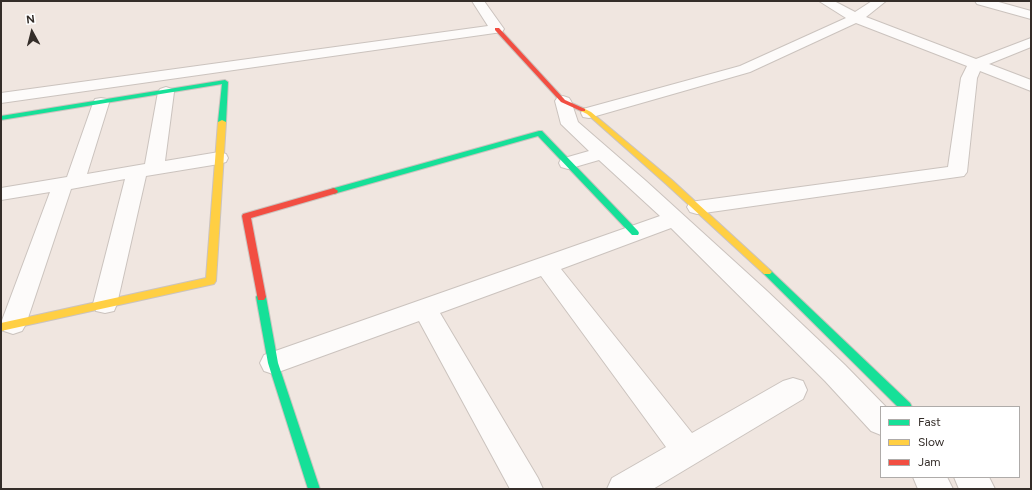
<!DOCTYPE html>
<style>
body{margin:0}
#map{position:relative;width:1032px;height:490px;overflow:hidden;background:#f0e6e0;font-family:Figtree,sans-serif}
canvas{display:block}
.frame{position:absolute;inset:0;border:2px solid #342d29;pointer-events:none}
.legend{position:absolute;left:880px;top:406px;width:140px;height:72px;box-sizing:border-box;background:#fff;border:1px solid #aeaba9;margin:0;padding:5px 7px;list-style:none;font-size:12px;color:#342d29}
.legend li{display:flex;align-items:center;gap:8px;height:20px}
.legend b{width:20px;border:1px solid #aeaba9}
.north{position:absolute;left:12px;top:12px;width:40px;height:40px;-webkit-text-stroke:3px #fff;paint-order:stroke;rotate:353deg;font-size:11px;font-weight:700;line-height:16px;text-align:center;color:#342d29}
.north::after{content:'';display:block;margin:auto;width:14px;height:18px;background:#342d29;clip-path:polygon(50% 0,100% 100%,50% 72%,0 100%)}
</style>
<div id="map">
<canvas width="1032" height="490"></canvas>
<div class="frame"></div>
<ul class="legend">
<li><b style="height:5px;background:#16e098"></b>Fast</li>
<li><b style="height:5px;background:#ffcf43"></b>Slow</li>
<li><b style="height:5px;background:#f24e42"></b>Jam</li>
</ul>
<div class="north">N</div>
</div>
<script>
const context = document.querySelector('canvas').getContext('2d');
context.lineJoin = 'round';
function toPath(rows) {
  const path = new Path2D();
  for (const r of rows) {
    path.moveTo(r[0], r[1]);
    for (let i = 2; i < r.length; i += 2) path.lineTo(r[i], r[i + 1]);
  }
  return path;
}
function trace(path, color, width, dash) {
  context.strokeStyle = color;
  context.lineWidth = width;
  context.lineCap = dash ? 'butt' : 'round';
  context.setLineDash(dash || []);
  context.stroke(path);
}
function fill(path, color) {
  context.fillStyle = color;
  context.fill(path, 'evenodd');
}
const street = toPath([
 [472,1,484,1,504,29,502,32,1,103,1,93,488,26,472,1],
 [819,1,834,1,855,12,872,1,886,1,866,17,976,59,1031,38,1031,47,989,64,1031,80,1031,91,980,71,977,78,967,172,964,176,697,214,690,212,687,207,690,202,948,167,961,78,967,66,856,23,750,72,589,118,583,117,581,113,583,109,740,66,846,18,819,1],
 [975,1,995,1,1031,11,1031,19,977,4,975,1],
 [166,87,172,89,174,92,165,161,219,152,226,154,228,158,226,162,219,164,146,176,117,304,114,311,105,313,96,311,93,304,125,179,71,189,26,324,22,331,13,334,4,331,1,323,50,192,1,200,1,188,67,177,93,103,95,99,101,98,107,99,109,103,87,174,145,164,158,92,160,89,166,87],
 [563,96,569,98,571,101,578,122,646,181,767,291,845,365,886,407,881,407,881,435,871,431,825,381,671,228,561,269,692,433,783,381,793,378,803,381,807,390,803,399,653,489,607,489,612,478,666,447,541,276,440,313,538,478,543,489,510,489,419,321,273,374,264,371,260,363,264,355,660,216,599,160,568,169,561,167,559,163,561,159,589,151,561,124,555,101,557,98,563,96],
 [913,477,947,477,953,489,918,489,913,477],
 [954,477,989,477,995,489,959,489,954,477]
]);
const fast = toPath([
 [225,80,228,82,226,122,222,124,218,122,222,84,1,120,1,116,225,80],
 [539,131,542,131,638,231,639,233,638,235,632,235,538,136,337,193,334,194,330,191,331,189,539,131],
 [767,269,770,270,910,403,912,407,898,407,764,274,762,272,764,270,767,269],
 [261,293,264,294,266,297,278,363,320,489,308,489,268,363,256,297,258,294,261,293]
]);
const slow = toPath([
 [583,108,591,112,672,180,770,270,772,272,770,274,764,274,666,184,587,114,581,111,581,109,583,108],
 [222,120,226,122,216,281,214,284,1,331,1,323,206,278,218,122,222,120]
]);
const jam = toPath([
 [495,28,499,28,565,100,585,109,585,111,581,111,561,102,495,30,495,28],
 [334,188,338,191,337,193,251,218,266,297,264,300,258,300,242,216,243,214,334,188]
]);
trace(street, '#cbc3be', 2);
trace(fast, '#cbc3be', 2);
trace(slow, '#cbc3be', 2);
trace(jam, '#cbc3be', 2);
fill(street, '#fdfbfa');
fill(fast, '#16e098');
fill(slow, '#ffcf43');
fill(jam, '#f24e42');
</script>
